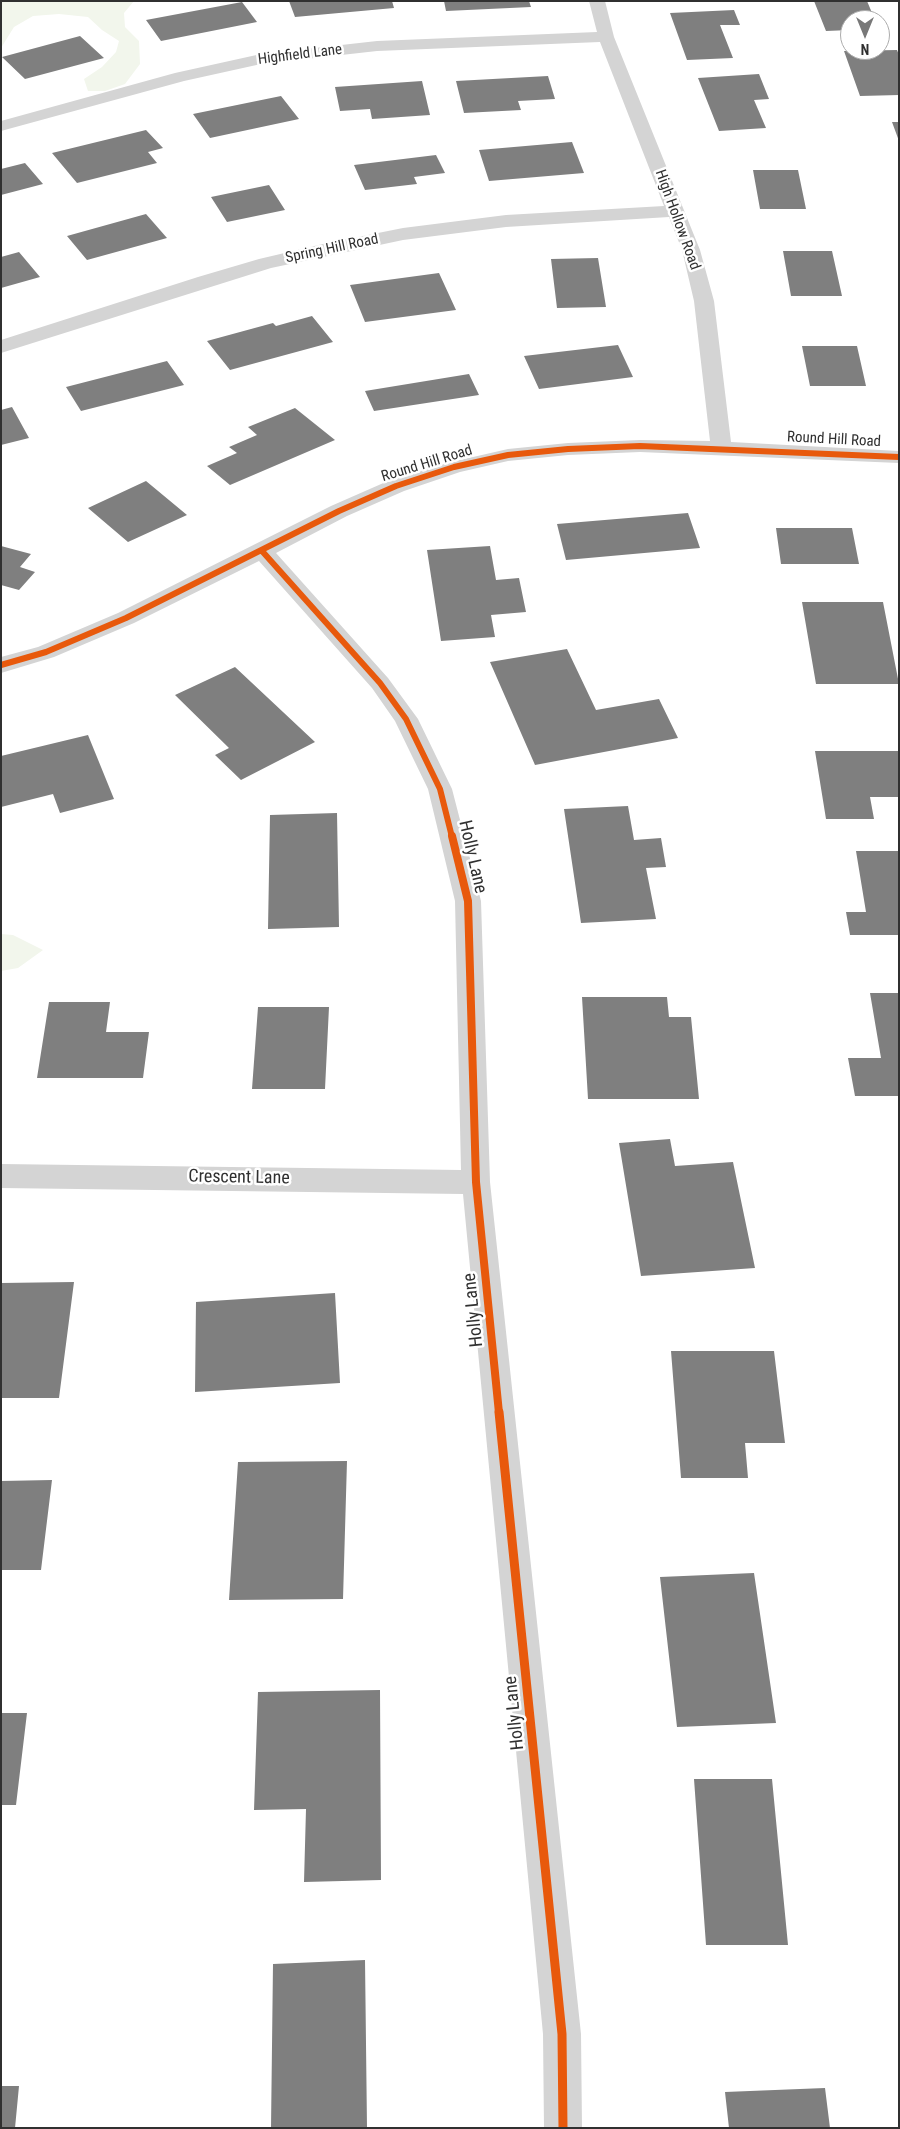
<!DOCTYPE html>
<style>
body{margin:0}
#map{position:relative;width:900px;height:2129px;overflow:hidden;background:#fff;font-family:"Roboto Condensed",sans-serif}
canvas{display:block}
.frame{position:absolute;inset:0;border:2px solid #303030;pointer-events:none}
.north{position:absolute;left:840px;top:10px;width:50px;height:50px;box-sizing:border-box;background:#fff;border:1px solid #acacac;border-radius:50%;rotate:180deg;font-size:14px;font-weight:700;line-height:20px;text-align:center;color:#303030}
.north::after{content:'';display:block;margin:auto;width:18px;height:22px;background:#787878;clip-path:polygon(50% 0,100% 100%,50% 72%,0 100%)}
</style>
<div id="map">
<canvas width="900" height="2129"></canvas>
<div class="frame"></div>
<div class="north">N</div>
</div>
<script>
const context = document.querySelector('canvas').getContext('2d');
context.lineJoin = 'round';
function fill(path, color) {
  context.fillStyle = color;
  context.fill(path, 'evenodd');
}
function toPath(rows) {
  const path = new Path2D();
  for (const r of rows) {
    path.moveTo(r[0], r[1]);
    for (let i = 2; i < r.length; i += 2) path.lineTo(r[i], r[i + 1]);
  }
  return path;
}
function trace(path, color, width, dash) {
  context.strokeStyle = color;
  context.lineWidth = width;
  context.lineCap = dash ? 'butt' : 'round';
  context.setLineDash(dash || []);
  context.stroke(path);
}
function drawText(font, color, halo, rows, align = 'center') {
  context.font = font + ' "Roboto Condensed",sans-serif';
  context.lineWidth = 5;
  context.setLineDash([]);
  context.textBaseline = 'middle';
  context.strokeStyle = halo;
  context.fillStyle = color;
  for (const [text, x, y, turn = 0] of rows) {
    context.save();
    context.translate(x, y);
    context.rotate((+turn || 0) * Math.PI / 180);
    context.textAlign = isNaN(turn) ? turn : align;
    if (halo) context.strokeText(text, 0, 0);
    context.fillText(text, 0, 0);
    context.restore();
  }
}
fill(toPath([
 [2,1,134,1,124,13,125,27,139,41,140,64,125,84,105,91,88,91,84,79,102,67,116,52,119,41,102,30,88,17,59,14,33,16,14,27,1,48],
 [1,934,13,935,43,950,18,968,1,971]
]), '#f2f6ec');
fill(toPath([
 [289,1,392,1,394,8,295,17],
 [444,1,529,1,531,7,446,11],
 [814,1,867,1,875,20,850,20,850,30,826,31],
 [242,2,257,22,161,41,146,20],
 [734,10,740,25,720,25,733,58,687,60,670,13],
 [80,36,104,58,25,79,2,57],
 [897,50,899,55,899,95,860,96,844,51],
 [759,74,769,99,754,100,766,128,719,131,698,78],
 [548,76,555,99,518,101,521,110,464,113,456,81],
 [422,81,430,115,372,119,370,109,340,111,335,87],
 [281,96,299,119,210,138,193,114],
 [892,122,899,122,899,141],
 [146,130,163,148,148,152,157,163,77,183,52,153],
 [572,142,584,173,489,181,479,150],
 [436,155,445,173,414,177,417,184,365,190,354,165],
 [25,163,43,184,1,195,1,169],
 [753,170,798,170,806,209,760,209],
 [269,185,285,210,227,222,211,197],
 [146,214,167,238,87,260,67,236],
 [783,251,832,251,842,296,791,296],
 [19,252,40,277,1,288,1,257],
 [598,258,606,307,557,308,551,259],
 [439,273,456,310,365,322,350,285],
 [312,316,333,342,230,370,207,341,273,323,276,326],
 [618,345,633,377,539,389,524,356],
 [802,346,857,346,866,386,810,386],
 [167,361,184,385,81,411,66,387],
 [469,374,479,395,374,411,365,391],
 [12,407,29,438,1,445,1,410],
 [295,408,335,440,230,485,207,466,237,453,229,447,257,435,248,427],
 [146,481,187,515,128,542,88,508],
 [688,513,700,548,566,560,557,524],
 [776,528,852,528,859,564,781,564],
 [1,546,31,554,20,567,35,572,19,590,1,585],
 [490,546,496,580,519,578,526,612,491,615,495,637,441,641,427,550],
 [802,602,883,602,899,684,816,684],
 [567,649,596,710,659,699,678,738,535,765,490,662],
 [235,667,315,742,241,780,215,755,229,748,175,695],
 [88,735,114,799,60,813,53,794,1,807,1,756],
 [815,751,899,751,899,797,870,797,874,819,826,819],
 [628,806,634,840,661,838,666,867,646,868,656,919,581,923,564,809],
 [337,813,339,927,268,929,270,815],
 [856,851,899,851,899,935,850,935,846,912,866,912],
 [870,993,899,993,899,1096,855,1096,848,1058,881,1058],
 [582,997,667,997,669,1017,691,1017,699,1099,588,1099],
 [49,1002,110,1002,106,1032,149,1032,143,1078,37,1078],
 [258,1007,329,1007,325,1089,252,1089],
 [670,1139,675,1166,733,1162,755,1268,641,1276,619,1143],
 [74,1282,59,1398,1,1398,1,1283],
 [335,1293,340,1383,195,1392,196,1302],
 [671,1351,774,1351,785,1443,745,1443,748,1478,681,1478],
 [347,1461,343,1599,229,1600,238,1462],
 [52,1480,41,1570,1,1570,1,1481],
 [754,1573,776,1723,677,1727,660,1577],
 [380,1690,381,1880,304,1882,306,1809,254,1810,258,1692],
 [1,1713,27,1713,16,1805,1,1805],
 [694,1779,772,1779,788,1945,706,1945],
 [365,1960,367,2128,271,2128,273,1964],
 [1,2086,19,2086,15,2128,1,2128],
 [825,2088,830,2128,729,2128,725,2092]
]), '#7f7f7f');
fill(toPath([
 [589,1,605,1,614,37,700,250,714,301,731,442,899,451,899,463,640,452,568,455,508,461,460,472,404,491,347,516,276,553,388,678,418,719,452,789,481,901,490,1182,581,2034,582,2128,544,2128,543,2034,463,1194,1,1188,1,1164,461,1170,455,901,428,789,395,721,372,688,259,561,134,623,54,657,1,673,1,657,38,647,118,613,331,506,388,481,447,463,508,449,568,443,640,440,710,441,694,301,682,250,669,217,506,227,403,240,271,268,1,353,1,340,198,277,259,259,323,244,403,228,506,215,664,206,600,42,377,51,261,64,184,81,1,131,1,121,175,73,261,54,377,41,597,32,589,1]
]), '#d4d4d4');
trace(toPath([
 [262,551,380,683,406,719,440,789,452,837],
 [1,665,46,652,126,618,339,511,396,486,454,467,508,455,568,449,640,446,899,457]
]), '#e8590c', 6);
trace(toPath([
 [452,836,468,901,476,1182,499,1413]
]), '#e8590c', 8);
trace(toPath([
 [499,1412,562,2034,563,2128]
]), '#e8590c', 9);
drawText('15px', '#303030', '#fff', [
 ["Highfield Lane",300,55,-7],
 ["High Hollow Road",677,220,70],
 ["Spring Hill Road",332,249,-12],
 ["Round Hill Road",834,440,3],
 ["Round Hill Road",427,464,-17]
]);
drawText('18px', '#303030', '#fff', [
 ["Holly Lane",472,857,77],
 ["Crescent Lane",239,1178,1],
 ["Holly Lane",474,1310,-96],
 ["Holly Lane",515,1713,-96]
]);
</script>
